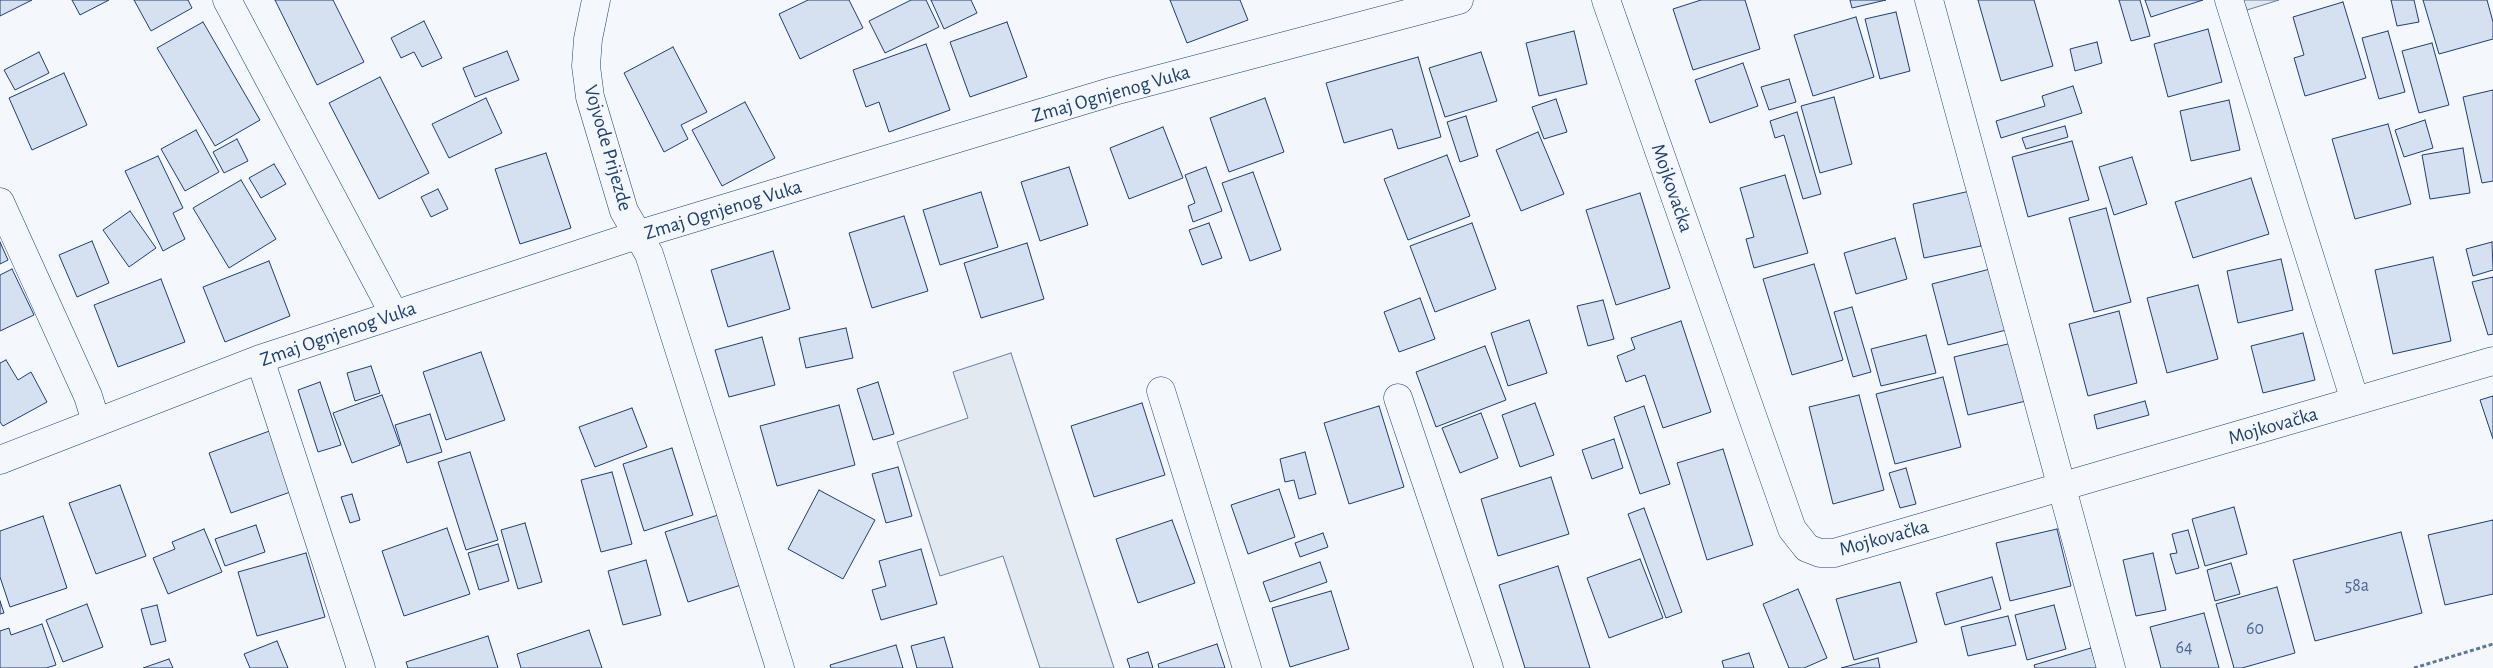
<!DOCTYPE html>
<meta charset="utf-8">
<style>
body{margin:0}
canvas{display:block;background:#f4f7fb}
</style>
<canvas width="2493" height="668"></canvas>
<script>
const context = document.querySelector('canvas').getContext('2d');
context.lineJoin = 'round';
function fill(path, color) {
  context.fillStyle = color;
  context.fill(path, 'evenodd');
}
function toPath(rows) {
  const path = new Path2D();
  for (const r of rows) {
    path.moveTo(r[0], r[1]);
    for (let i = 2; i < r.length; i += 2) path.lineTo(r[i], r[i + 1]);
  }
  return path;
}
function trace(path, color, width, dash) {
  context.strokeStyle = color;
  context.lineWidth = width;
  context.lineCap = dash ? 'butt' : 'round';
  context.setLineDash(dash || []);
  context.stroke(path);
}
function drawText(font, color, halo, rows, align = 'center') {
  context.font = font + ' "Alegreya Sans",sans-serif';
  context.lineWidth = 4;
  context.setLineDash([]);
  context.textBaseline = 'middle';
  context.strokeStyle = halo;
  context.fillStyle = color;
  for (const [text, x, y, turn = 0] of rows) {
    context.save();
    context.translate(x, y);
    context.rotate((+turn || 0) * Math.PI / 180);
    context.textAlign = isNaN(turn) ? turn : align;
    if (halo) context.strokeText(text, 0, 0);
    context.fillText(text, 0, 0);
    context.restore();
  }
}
const green = toPath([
 [2243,0,2279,0,2247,10,2243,0],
 [1011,353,1114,668,1040,668,1003,556,940,576,897,442,968,418,953,372,1011,353]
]);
fill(green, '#e3e9f0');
trace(green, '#687fa3', 1);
const building = toPath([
 [0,0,32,0,0,16,0,0],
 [72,0,109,0,80,15,72,0],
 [134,0,188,0,192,8,151,31,134,0],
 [275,0,333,0,364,62,317,85,275,0],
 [808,0,849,0,863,28,800,59,779,14,808,0],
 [911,0,926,0,939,27,885,53,869,21,911,0],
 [931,0,971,0,977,13,944,29,931,0],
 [1170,0,1240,0,1248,20,1187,43,1170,0],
 [1701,0,1745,0,1760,49,1693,70,1673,9,1701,0],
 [1850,0,1886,0,1852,8,1850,0],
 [1978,0,2034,0,2053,66,2001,81,1978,0],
 [2119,0,2140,0,2150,36,2131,41,2119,0],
 [2145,0,2203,0,2151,17,2145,0],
 [2391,0,2414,0,2419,22,2397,26,2391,0],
 [2423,0,2487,0,2493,22,2493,39,2439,54,2423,0],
 [2343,2,2366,78,2305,96,2294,58,2304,55,2293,17,2343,2],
 [1896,12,1910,71,1880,79,1865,19,1896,12],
 [1856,17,1874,77,1813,96,1794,35,1856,17],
 [424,21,442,58,422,67,414,52,401,58,391,38,424,21],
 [203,22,260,120,215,146,157,48,203,22],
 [1007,22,1027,77,970,97,950,42,1007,22],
 [2208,29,2222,82,2168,97,2154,44,2208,29],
 [1574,31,1587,84,1539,96,1526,43,1574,31],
 [2388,31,2405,92,2379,99,2362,38,2388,31],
 [2097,42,2102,63,2075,71,2070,49,2097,42],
 [2432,43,2449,105,2419,113,2402,51,2432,43],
 [926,44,950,110,889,132,879,102,866,107,853,70,926,44],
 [673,47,707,112,681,125,688,139,664,152,624,73,673,47],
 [507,51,519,80,475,97,463,68,507,51],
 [39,52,49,73,15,90,4,70,39,52],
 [1481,52,1497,101,1445,117,1429,68,1481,52],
 [1418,57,1441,137,1398,149,1392,129,1344,143,1326,83,1418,57],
 [1743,63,1758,106,1710,123,1695,80,1743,63],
 [64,73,87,125,32,150,9,98,64,73],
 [380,77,429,173,379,199,329,103,380,77],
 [1789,79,1796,102,1769,110,1761,87,1789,79],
 [2073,86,2082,113,2001,138,1996,121,2045,106,2042,96,2073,86],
 [2493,90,2493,181,2482,183,2463,97,2493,90],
 [1834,97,1852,164,1820,173,1801,106,1834,97],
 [486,98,502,133,449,158,432,124,486,98],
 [1265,98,1284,152,1229,172,1210,118,1265,98],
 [1556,99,1567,132,1544,139,1532,107,1556,99],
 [2229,100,2240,150,2191,161,2180,111,2229,100],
 [745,102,775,158,722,186,692,130,745,102],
 [1797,112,1821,194,1803,199,1784,135,1775,138,1770,121,1797,112],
 [1466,116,1478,156,1460,162,1447,122,1466,116],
 [2425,120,2433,148,2404,157,2395,130,2425,120],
 [2388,124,2411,204,2355,219,2332,139,2388,124],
 [2065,126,2068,137,2026,149,2022,138,2065,126],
 [1163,127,1183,178,1129,199,1110,148,1163,127],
 [196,130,219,172,185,191,161,149,196,130],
 [1538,132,1564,194,1521,211,1496,150,1538,132],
 [237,139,248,161,224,173,213,152,237,139],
 [2072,141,2089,200,2028,217,2012,157,2072,141],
 [2463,148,2470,193,2430,199,2422,155,2463,148],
 [546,153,571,228,520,244,495,169,546,153],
 [1447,155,1470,216,1408,240,1384,179,1447,155],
 [158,156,183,208,173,213,185,239,163,251,125,171,158,156],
 [2132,157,2147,204,2114,215,2099,167,2132,157],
 [274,164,286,184,261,198,249,178,274,164],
 [1069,167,1088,225,1040,241,1021,182,1069,167],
 [1206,167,1222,211,1193,222,1188,206,1195,203,1185,175,1206,167],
 [1253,172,1281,250,1250,261,1222,183,1253,172],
 [1785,175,1808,253,1754,268,1746,239,1754,237,1740,188,1785,175],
 [2251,178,2269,234,2193,258,2175,202,2251,178],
 [241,180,276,239,229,268,193,208,241,180],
 [438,189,448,209,431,217,421,197,438,189],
 [1970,191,1981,246,1924,258,1913,204,1970,191],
 [981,192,998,247,940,265,923,210,981,192],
 [1640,193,1670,288,1616,305,1586,210,1640,193],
 [2106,208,2131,302,2094,312,2069,218,2106,208],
 [130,211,156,248,129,267,103,230,130,211],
 [904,216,928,291,872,308,849,233,904,216],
 [1209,223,1222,258,1202,265,1189,230,1209,223],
 [1472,223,1496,289,1435,312,1410,246,1472,223],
 [1895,238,1907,279,1856,294,1844,253,1895,238],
 [92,241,109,283,77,297,59,255,92,241],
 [0,242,8,260,0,264,0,242],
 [2492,242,2493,270,2473,276,2466,249,2492,242],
 [1027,243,1044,299,981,318,964,263,1027,243],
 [773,251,790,309,728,327,711,270,773,251],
 [2433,257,2451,341,2393,354,2375,270,2433,257],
 [2281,259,2293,310,2238,323,2227,271,2281,259],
 [269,261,290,316,225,342,203,287,269,261],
 [1814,264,1843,360,1792,375,1763,279,1814,264],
 [1994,268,2010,329,1948,345,1932,284,1994,268],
 [12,269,34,315,0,331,0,275,12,269],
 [2493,277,2493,334,2488,335,2472,282,2493,277],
 [161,279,185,342,118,367,94,305,161,279],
 [2198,285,2218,359,2167,373,2147,298,2198,285],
 [1420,298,1435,339,1399,352,1384,312,1420,298],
 [1603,300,1614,339,1588,346,1577,306,1603,300],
 [1852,307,1871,372,1853,377,1834,312,1852,307],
 [2119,311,2137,383,2088,396,2069,324,2119,311],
 [1529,320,1547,373,1508,386,1491,333,1529,320],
 [1681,321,1711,412,1663,428,1645,375,1626,382,1617,356,1635,349,1631,338,1681,321],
 [846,328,853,358,806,368,799,338,846,328],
 [2303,333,2315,380,2263,393,2251,346,2303,333],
 [1926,335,1936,373,1881,386,1871,349,1926,335],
 [762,337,775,385,729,397,715,350,762,337],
 [2016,342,2030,400,1968,415,1954,357,2016,342],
 [1485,346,1506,400,1436,427,1416,372,1485,346],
 [481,352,505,420,446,440,423,372,481,352],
 [6,360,18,380,31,372,47,402,3,426,0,422,0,363,6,360],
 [371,366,380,393,355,401,347,373,371,366],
 [1943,377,1961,447,1895,464,1876,394,1943,377],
 [320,382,341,445,318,452,298,390,320,382],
 [878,382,894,434,873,440,857,389,878,382],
 [382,395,400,445,352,463,333,413,382,395],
 [1859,395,1884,490,1833,504,1809,407,1859,395],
 [2493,396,2493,439,2480,400,2493,396],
 [2145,401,2149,415,2097,429,2094,415,2145,401],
 [1142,403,1165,475,1094,497,1071,426,1142,403],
 [1535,403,1554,455,1520,467,1502,415,1535,403],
 [839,405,855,465,777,486,760,426,839,405],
 [1379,406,1404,487,1349,504,1324,423,1379,406],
 [1644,406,1670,484,1640,494,1614,417,1644,406],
 [632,408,647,447,595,467,579,427,632,408],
 [1481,413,1498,458,1460,473,1442,428,1481,413],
 [430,414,442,452,407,463,395,425,430,414],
 [275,429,296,490,231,513,209,453,275,429],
 [1614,439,1623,468,1592,479,1582,450,1614,439],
 [672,448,693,515,644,531,623,464,672,448],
 [1723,449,1753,545,1707,560,1677,463,1723,449],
 [470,452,498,540,466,550,438,462,470,452],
 [1305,452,1316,494,1299,499,1294,480,1285,482,1280,459,1305,452],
 [898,467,912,516,886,523,872,474,898,467],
 [1906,468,1916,504,1900,508,1889,473,1906,468],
 [612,472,632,544,601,552,581,480,612,472],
 [1551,477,1569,534,1498,556,1481,499,1551,477],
 [120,485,146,556,96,574,69,503,120,485],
 [1279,489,1295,537,1248,554,1231,505,1279,489],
 [819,490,875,520,843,579,788,549,819,490],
 [352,494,360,520,350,523,341,497,352,494],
 [2234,507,2247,554,2205,566,2192,519,2234,507],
 [1644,508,1682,612,1666,618,1628,514,1644,508],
 [718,515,741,585,688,602,665,532,718,515],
 [43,516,67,588,10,607,0,577,0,531,43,516],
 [1172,520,1195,583,1138,603,1116,539,1172,520],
 [2493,520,2493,594,2445,605,2428,535,2493,520],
 [525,523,542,582,518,589,501,530,525,523],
 [256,525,265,552,225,566,215,539,256,525],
 [447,528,470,594,404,616,382,551,447,528],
 [204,529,222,572,168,594,153,558,175,549,172,542,204,529],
 [2057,529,2071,586,2010,601,1996,543,2057,529],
 [2188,530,2199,568,2176,574,2170,554,2177,553,2172,534,2188,530],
 [2401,532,2422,613,2315,641,2293,560,2401,532],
 [1323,533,1328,547,1300,557,1295,543,1323,533],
 [498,544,509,581,479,590,468,553,498,544],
 [921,549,937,604,881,620,872,590,886,586,879,561,921,549],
 [306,553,325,617,257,636,238,572,306,553],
 [2153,553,2166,610,2136,616,2123,560,2153,553],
 [1640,559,1663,618,1609,638,1587,578,1640,559],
 [646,560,661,615,623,625,608,571,646,560],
 [1320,562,1327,582,1270,602,1263,582,1320,562],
 [2231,563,2240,594,2215,601,2207,570,2231,563],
 [1558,566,1590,668,1525,668,1499,585,1558,566],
 [1992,577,2001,609,1945,625,1936,593,1992,577],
 [1900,582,1917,642,1854,660,1836,599,1900,582],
 [2277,587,2295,653,2242,668,2234,668,2216,604,2277,587],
 [1798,589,1827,658,1804,668,1789,668,1763,604,1798,589],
 [1331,591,1349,649,1290,667,1272,608,1331,591],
 [0,601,4,613,0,614,0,601],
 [87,604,103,647,63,662,46,620,87,604],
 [157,605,166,641,151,645,141,609,157,605],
 [2054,605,2066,649,2027,660,2015,615,2054,605],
 [2204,613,2219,668,2161,668,2150,627,2204,613],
 [2008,616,2016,645,1968,656,1961,627,2008,616],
 [42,624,56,665,46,668,0,668,0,631,9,628,11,635,42,624],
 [589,630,602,668,521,668,517,654,589,630],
 [488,636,498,668,408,668,406,662,488,636],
 [944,637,953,668,917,668,911,646,944,637],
 [277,641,288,668,250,668,244,654,277,641],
 [1217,644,1225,668,1159,668,1158,664,1217,644],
 [896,645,903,668,831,668,830,665,896,645],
 [2091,648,2097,668,2035,668,2034,665,2091,648],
 [1148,652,1153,668,1130,668,1127,659,1148,652],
 [1749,653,1754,668,1724,668,1722,661,1749,653],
 [1878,658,1880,668,1841,668,1878,658],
 [169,659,173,668,143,668,169,659]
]);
fill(building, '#d5e0f0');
trace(building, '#1d3f73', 1);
const minor = toPath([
 [227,0,394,314],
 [596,0,588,39,586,66,590,97,624,211,649,254,780,668],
 [1606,0,1792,529,1807,548,1820,553,1834,553,2493,361],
 [1929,0,2111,668],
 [2229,0,2355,401],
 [0,202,88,396,96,422],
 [260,359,361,668],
 [1161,391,1247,668],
 [1398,398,1489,668],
 [0,460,260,359,637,235,1114,91,1459,0]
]);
trace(minor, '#1d3f73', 29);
trace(toPath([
 [2414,668,2493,644]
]), '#5e769c', 3, [4, 2.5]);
trace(minor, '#f4f7fb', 28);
drawText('18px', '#4b6792', null, [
 ["58a",2357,586],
 ["60",2255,629],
 ["64",2184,648]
]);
drawText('20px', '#1d3f73', '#f4f7fb', [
 ["Zmaj Ognjenog Vuka",1111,94,-16],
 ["Vojvode Prijezde",608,148,74],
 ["Mojkovačka",1672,188,71],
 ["Zmaj Ognjenog Vuka",723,210,-17],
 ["Zmaj Ognjenog Vuka",338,334,-19],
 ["Mojkovačka",2273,426,-16],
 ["Mojkovačka",1884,538,-15]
]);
</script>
